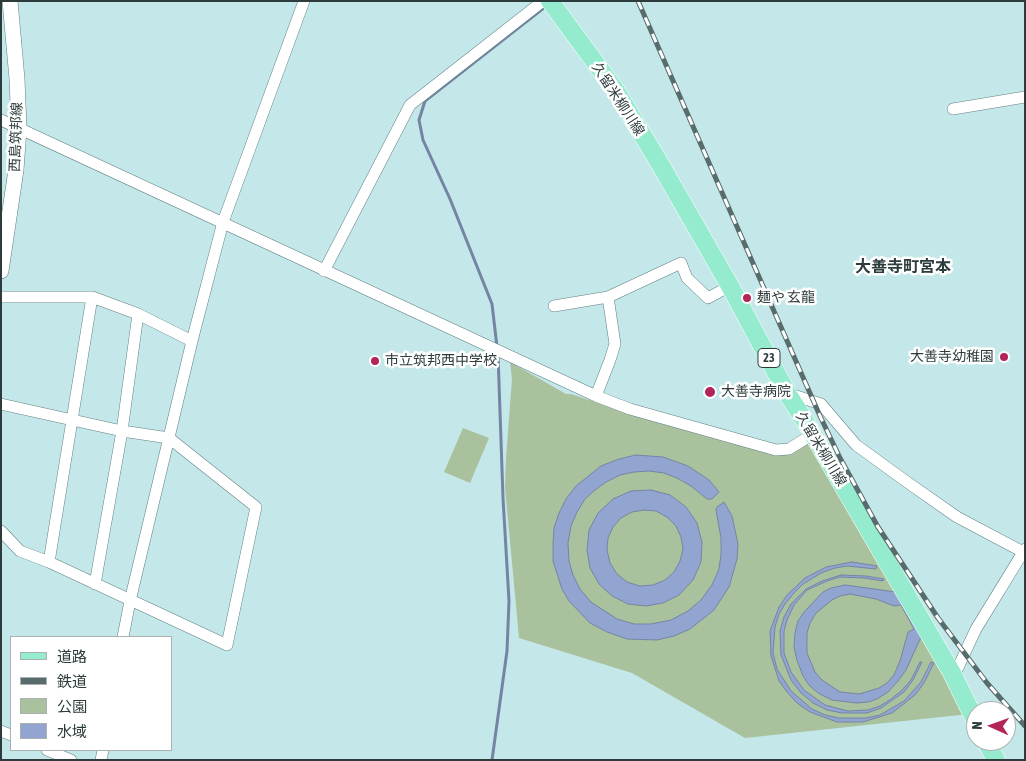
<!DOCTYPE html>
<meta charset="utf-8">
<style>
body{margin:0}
#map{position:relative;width:1026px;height:761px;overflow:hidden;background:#c4e7e9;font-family:"Asap Condensed","Noto Sans JP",sans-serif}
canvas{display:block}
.frame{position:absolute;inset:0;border:2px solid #2d3b3c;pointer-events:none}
.legend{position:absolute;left:10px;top:636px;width:162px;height:115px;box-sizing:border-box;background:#fff;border:1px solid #abb1b1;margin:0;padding:6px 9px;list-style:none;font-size:15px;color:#2d3b3c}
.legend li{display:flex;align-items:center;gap:10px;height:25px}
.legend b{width:25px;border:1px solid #abb1b1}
.north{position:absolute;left:966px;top:701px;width:50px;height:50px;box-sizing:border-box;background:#fff;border:1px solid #abb1b1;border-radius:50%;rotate:272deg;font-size:14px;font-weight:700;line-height:20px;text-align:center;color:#2d3b3c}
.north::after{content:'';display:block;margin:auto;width:18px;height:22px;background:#b32458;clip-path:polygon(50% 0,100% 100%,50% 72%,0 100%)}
</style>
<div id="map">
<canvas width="1026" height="761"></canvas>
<div class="frame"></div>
<ul class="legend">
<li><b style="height:6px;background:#94ebce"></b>道路</li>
<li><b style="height:6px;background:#586c6d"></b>鉄道</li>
<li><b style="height:14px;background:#aac19d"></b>公園</li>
<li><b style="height:14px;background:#92a5d0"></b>水域</li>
</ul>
<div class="north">N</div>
</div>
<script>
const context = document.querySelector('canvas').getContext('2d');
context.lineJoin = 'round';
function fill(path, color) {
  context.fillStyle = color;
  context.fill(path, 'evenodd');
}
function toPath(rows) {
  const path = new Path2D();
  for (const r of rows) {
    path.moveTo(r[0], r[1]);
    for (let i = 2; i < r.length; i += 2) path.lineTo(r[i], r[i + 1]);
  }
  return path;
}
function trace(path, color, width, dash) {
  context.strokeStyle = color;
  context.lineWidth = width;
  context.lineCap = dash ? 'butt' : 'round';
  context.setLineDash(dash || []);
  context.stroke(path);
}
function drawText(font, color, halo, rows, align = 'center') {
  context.font = font + ' "Asap Condensed","Noto Sans JP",sans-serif';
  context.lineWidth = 5;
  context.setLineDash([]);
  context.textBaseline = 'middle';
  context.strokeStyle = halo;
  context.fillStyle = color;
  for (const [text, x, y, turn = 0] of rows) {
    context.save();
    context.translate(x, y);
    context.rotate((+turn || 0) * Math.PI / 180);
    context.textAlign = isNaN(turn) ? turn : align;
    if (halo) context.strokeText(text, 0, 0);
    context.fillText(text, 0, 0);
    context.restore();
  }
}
fill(toPath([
 [510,362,566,394,571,394,601,404,790,452,812,442,969,714,745,738,632,673,519,638,505,487,506,458,512,379],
 [463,428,489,438,470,483,444,472]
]), '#aac19d');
const water = toPath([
 [636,455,663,457,688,466,709,480,719,492,712,499,707,499,691,486,677,478,664,473,649,471,634,472,620,475,606,482,595,490,585,499,577,512,571,526,568,543,569,561,573,575,580,589,591,602,617,619,634,624,651,624,671,620,688,611,701,600,712,585,719,569,721,554,721,538,716,510,717,507,724,502,732,516,738,544,737,559,729,587,714,610,690,629,674,636,657,640,627,639,607,632,590,623,569,601,562,589,553,561,553,544,554,528,559,513,566,499,576,486,601,466,619,459,636,455],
 [651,490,670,495,686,507,697,523,702,542,701,562,693,580,679,595,663,603,646,606,628,604,612,596,599,584,590,568,587,550,589,530,598,513,613,499,631,491,651,490],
 [644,510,656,511,667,517,676,526,681,537,683,549,680,561,674,572,665,580,653,585,640,586,627,582,617,574,610,563,607,550,608,538,613,527,621,518,632,512,644,510],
 [852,562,877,566,876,569,847,566,835,568,821,573,803,584,794,593,785,604,779,614,775,627,773,653,777,669,791,691,812,709,825,715,839,718,866,718,880,715,904,701,921,682,931,662,934,663,924,683,915,695,892,713,863,722,837,722,810,712,797,703,787,692,779,681,771,656,770,631,779,607,787,595,805,578,826,567,852,562],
 [841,575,866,576,884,579,883,581,864,578,840,577,827,581,807,590,794,605,787,620,784,631,784,653,791,672,804,690,825,705,848,711,868,710,880,706,891,699,901,691,911,680,920,662,922,662,913,680,904,692,881,708,867,713,842,713,827,710,813,703,801,693,791,680,781,655,780,631,784,617,791,604,806,589,822,581,841,575],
 [845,585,896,592,921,637,906,670,898,681,888,692,877,699,868,702,857,703,832,700,818,693,809,685,803,676,797,660,794,647,795,633,798,621,804,612,823,592,831,588,845,585],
 [850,594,876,599,894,606,901,605,914,629,908,632,900,661,894,675,887,683,879,688,859,694,840,692,822,680,815,672,807,653,807,633,810,623,816,613,832,600,840,596,850,594]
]);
fill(water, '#92a5d0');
trace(water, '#7485a4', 1);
trace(toPath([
 [497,347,492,304,450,199,423,140,419,120,425,101,545,7],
 [492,760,507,651,509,601,503,498,498,354]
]), '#7485a4', 3);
const minor = toPath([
 [953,109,1025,97],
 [1,120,596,396,630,409,776,450,789,449,813,434],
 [324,271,410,105,543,1],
 [1,297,92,297,138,314,192,341],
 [554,306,608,297,681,263,687,278,708,298,730,286],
 [787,393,821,404,856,445,907,482,957,517,1025,553],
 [596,396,610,360,615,344,608,297],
 [1,404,122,431,169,438,256,507,227,645,49,562,20,551,1,531],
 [49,562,92,297],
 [95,584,122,431,138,314],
 [123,637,130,601,192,341,223,222,304,1],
 [952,673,955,674,976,629,1025,549],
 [1,731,11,735],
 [47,750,71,760],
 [101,760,103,750]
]);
const secondary = toPath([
 [1,271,16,170,19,129,17,79,10,1]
]);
const primary = toPath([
 [550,1,616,91,660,164,730,286,787,393,813,434,952,673,976,722],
 [986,741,996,760]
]);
trace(minor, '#618183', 12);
trace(secondary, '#618183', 16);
trace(primary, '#fff', 19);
trace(minor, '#fff', 11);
trace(secondary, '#fff', 15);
trace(primary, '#94ebce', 18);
const rail = toPath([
 [638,1,820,416,840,458,878,527,938,618,987,683,1025,726]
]);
trace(rail, '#586c6d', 5);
trace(rail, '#fff', 3, [9]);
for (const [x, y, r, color] of [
 [747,298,5,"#b32458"],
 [1004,357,5,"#b32458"],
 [375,361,5,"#b32458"],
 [710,392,6,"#b32458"]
]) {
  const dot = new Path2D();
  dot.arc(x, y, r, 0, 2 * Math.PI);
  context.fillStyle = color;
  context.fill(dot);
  trace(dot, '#fff', 2);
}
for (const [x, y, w] of [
 [769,358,22]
]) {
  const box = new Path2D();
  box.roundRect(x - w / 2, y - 9.5, w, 19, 4);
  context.fillStyle = '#fff';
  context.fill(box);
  trace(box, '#2d3b3c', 1);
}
drawText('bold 12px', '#2d3b3c', null, [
 ["23",769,358]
]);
drawText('14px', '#2d3b3c', '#fff', [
 ["久留米柳川線",618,99,57],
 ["西島筑邦線",16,137,-88],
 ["久留米柳川線",821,449,59]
]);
drawText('14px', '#2d3b3c', '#fff', [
 ["麺や 玄龍",757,298],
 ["大善寺幼稚園",994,357,"right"],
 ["市立筑邦西中学校",385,361],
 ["大善寺病院",721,392]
], 'left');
drawText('bold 16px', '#2d3b3c', '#fff', [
 ["大善寺町宮本",903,267]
]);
</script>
